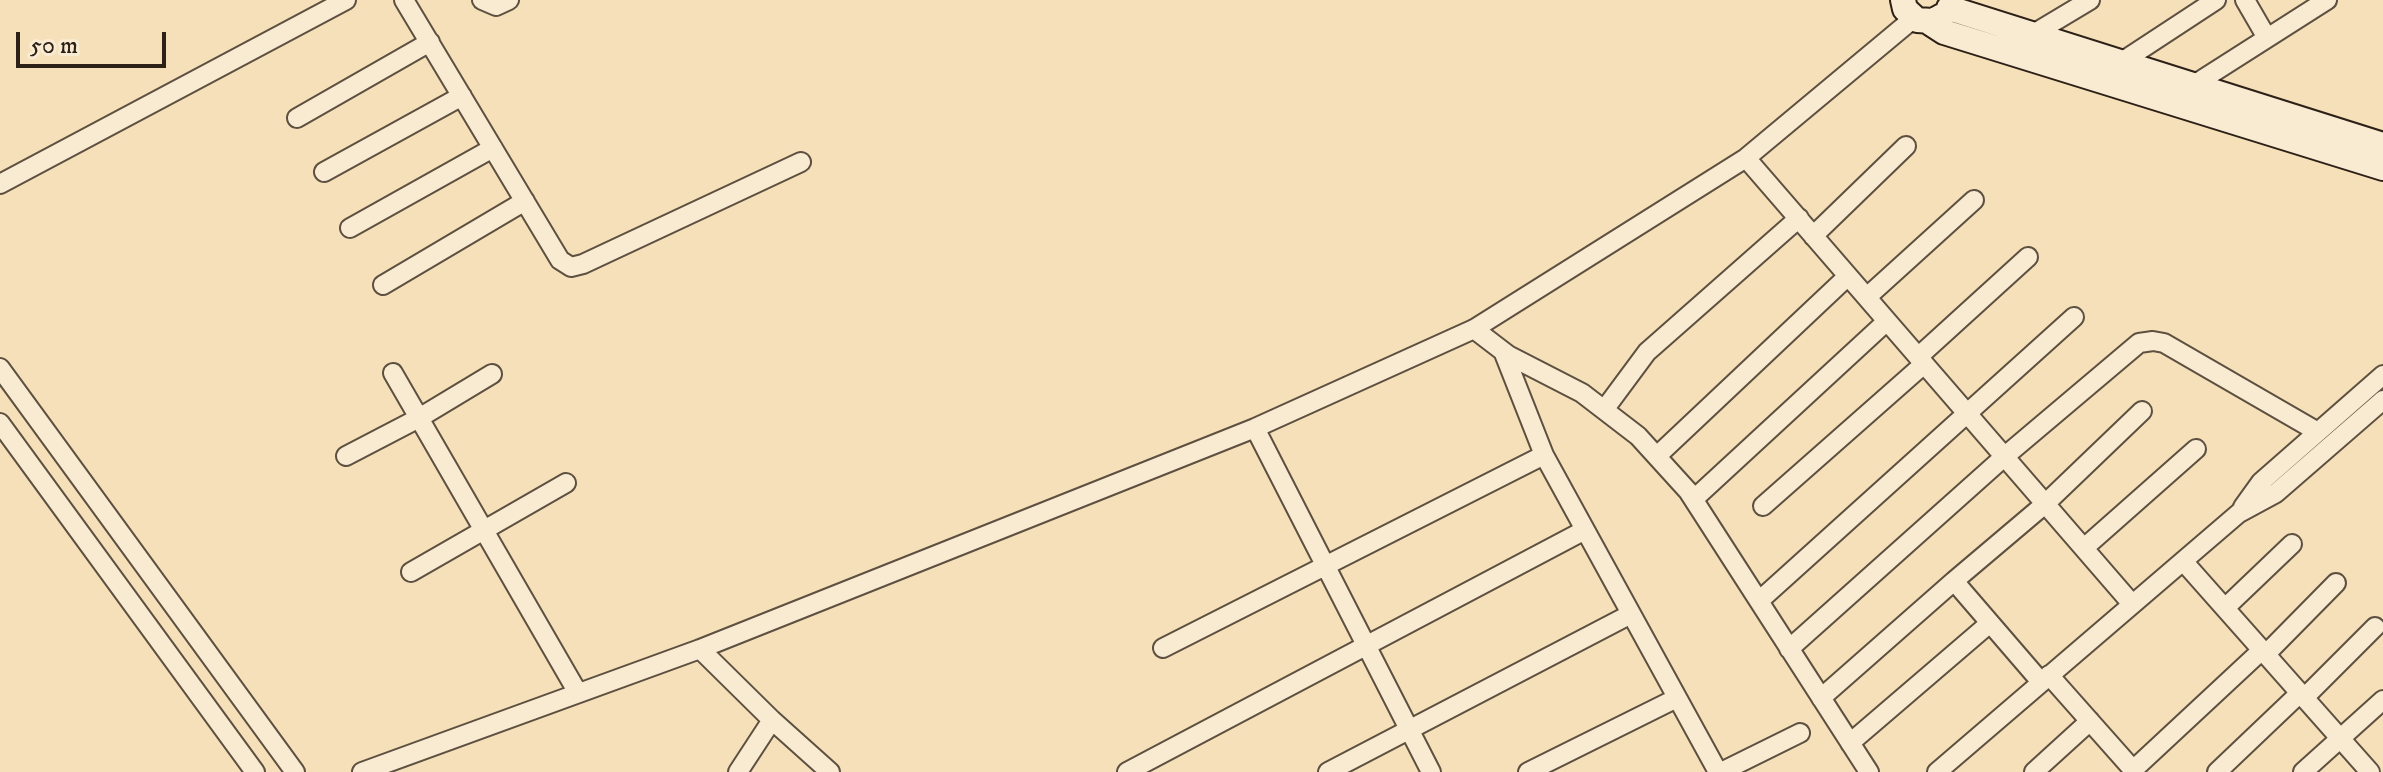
<!DOCTYPE html>
<style>
body{margin:0}
#map{position:relative;width:2383px;height:772px;overflow:hidden;background:#f5e0b9;font-family:"IM FELL DW Pica",serif}
canvas{display:block}
.scale{position:absolute;left:16px;top:32px;width:150px;height:36px;box-sizing:border-box;border:4px solid #2c2017;border-top:0;padding-left:10px;font-size:24px;line-height:28px;white-space:nowrap;color:#2c2017;-webkit-text-stroke:6px #f8ebd2;paint-order:stroke}
</style>
<div id="map">
<canvas width="2383" height="772"></canvas>
<div class="scale">50 m</div>
</div>
<script>
const context = document.querySelector('canvas').getContext('2d');
context.lineJoin = 'round';
function toPath(rows) {
  const path = new Path2D();
  for (const r of rows) {
    path.moveTo(r[0], r[1]);
    for (let i = 2; i < r.length; i += 2) path.lineTo(r[i], r[i + 1]);
  }
  return path;
}
function trace(path, color, width, dash) {
  context.strokeStyle = color;
  context.lineWidth = width;
  context.lineCap = dash ? 'butt' : 'round';
  context.setLineDash(dash || []);
  context.stroke(path);
}
const street = toPath([
 [404,0,560,260,571,267,583,264,801,162],
 [482,0,496,6,509,0],
 [2245,0,2267,38],
 [2030,36,2090,0],
 [2120,63,2216,0],
 [2192,86,2327,0],
 [297,118,430,42],
 [1746,158,2132,604],
 [324,172,462,96],
 [0,184,346,0],
 [350,228,493,148],
 [1813,236,1906,146],
 [383,285,525,201],
 [1867,297,1974,200],
 [1474,329,1508,355,1582,393,1638,436,1688,491,1869,772],
 [1503,351,1544,455,1718,772],
 [1918,357,2028,257],
 [0,368,295,772],
 [393,373,578,693],
 [1604,410,1647,352,1799,218],
 [0,423,255,772],
 [1255,428,1431,772],
 [346,456,419,418,492,374],
 [1657,456,1848,276],
 [1694,499,1887,321],
 [1763,506,1924,364],
 [2243,507,2261,482,2383,375],
 [2084,548,2196,449],
 [2183,561,2370,772],
 [411,572,566,483],
 [1759,601,2074,317],
 [2225,608,2292,544],
 [1163,648,1544,455],
 [700,649,772,720,830,772],
 [1789,649,2004,457,2139,343,2153,341,2164,343,2318,432],
 [2266,654,2336,583],
 [2049,675,2135,772],
 [2041,682,1954,581,2045,504,2142,411],
 [1821,698,1954,581],
 [2304,698,2375,627],
 [1850,743,1990,623],
 [2133,770,2262,650],
 [362,772,700,649,1255,428,1474,329,1746,158,1914,18],
 [738,772,772,720],
 [1127,772,1585,530],
 [1328,772,1631,614],
 [1528,772,1677,698],
 [1721,772,1800,733],
 [1937,772,2239,513,2276,493,2383,400],
 [2034,772,2090,721],
 [2217,772,2300,693],
 [2303,772,2383,700]
]);
const secondary = toPath([
 [1903,0,1905,9,1917,20,1933,21,1942,16],
 [1949,8,2383,145],
 [1927,21,1944,32,2383,168]
]);
trace(street, '#5e5040', 22);
trace(secondary, '#2c2017', 28);
trace(street, '#f8ebd2', 18);
trace(secondary, '#f8ebd2', 24);
</script>
